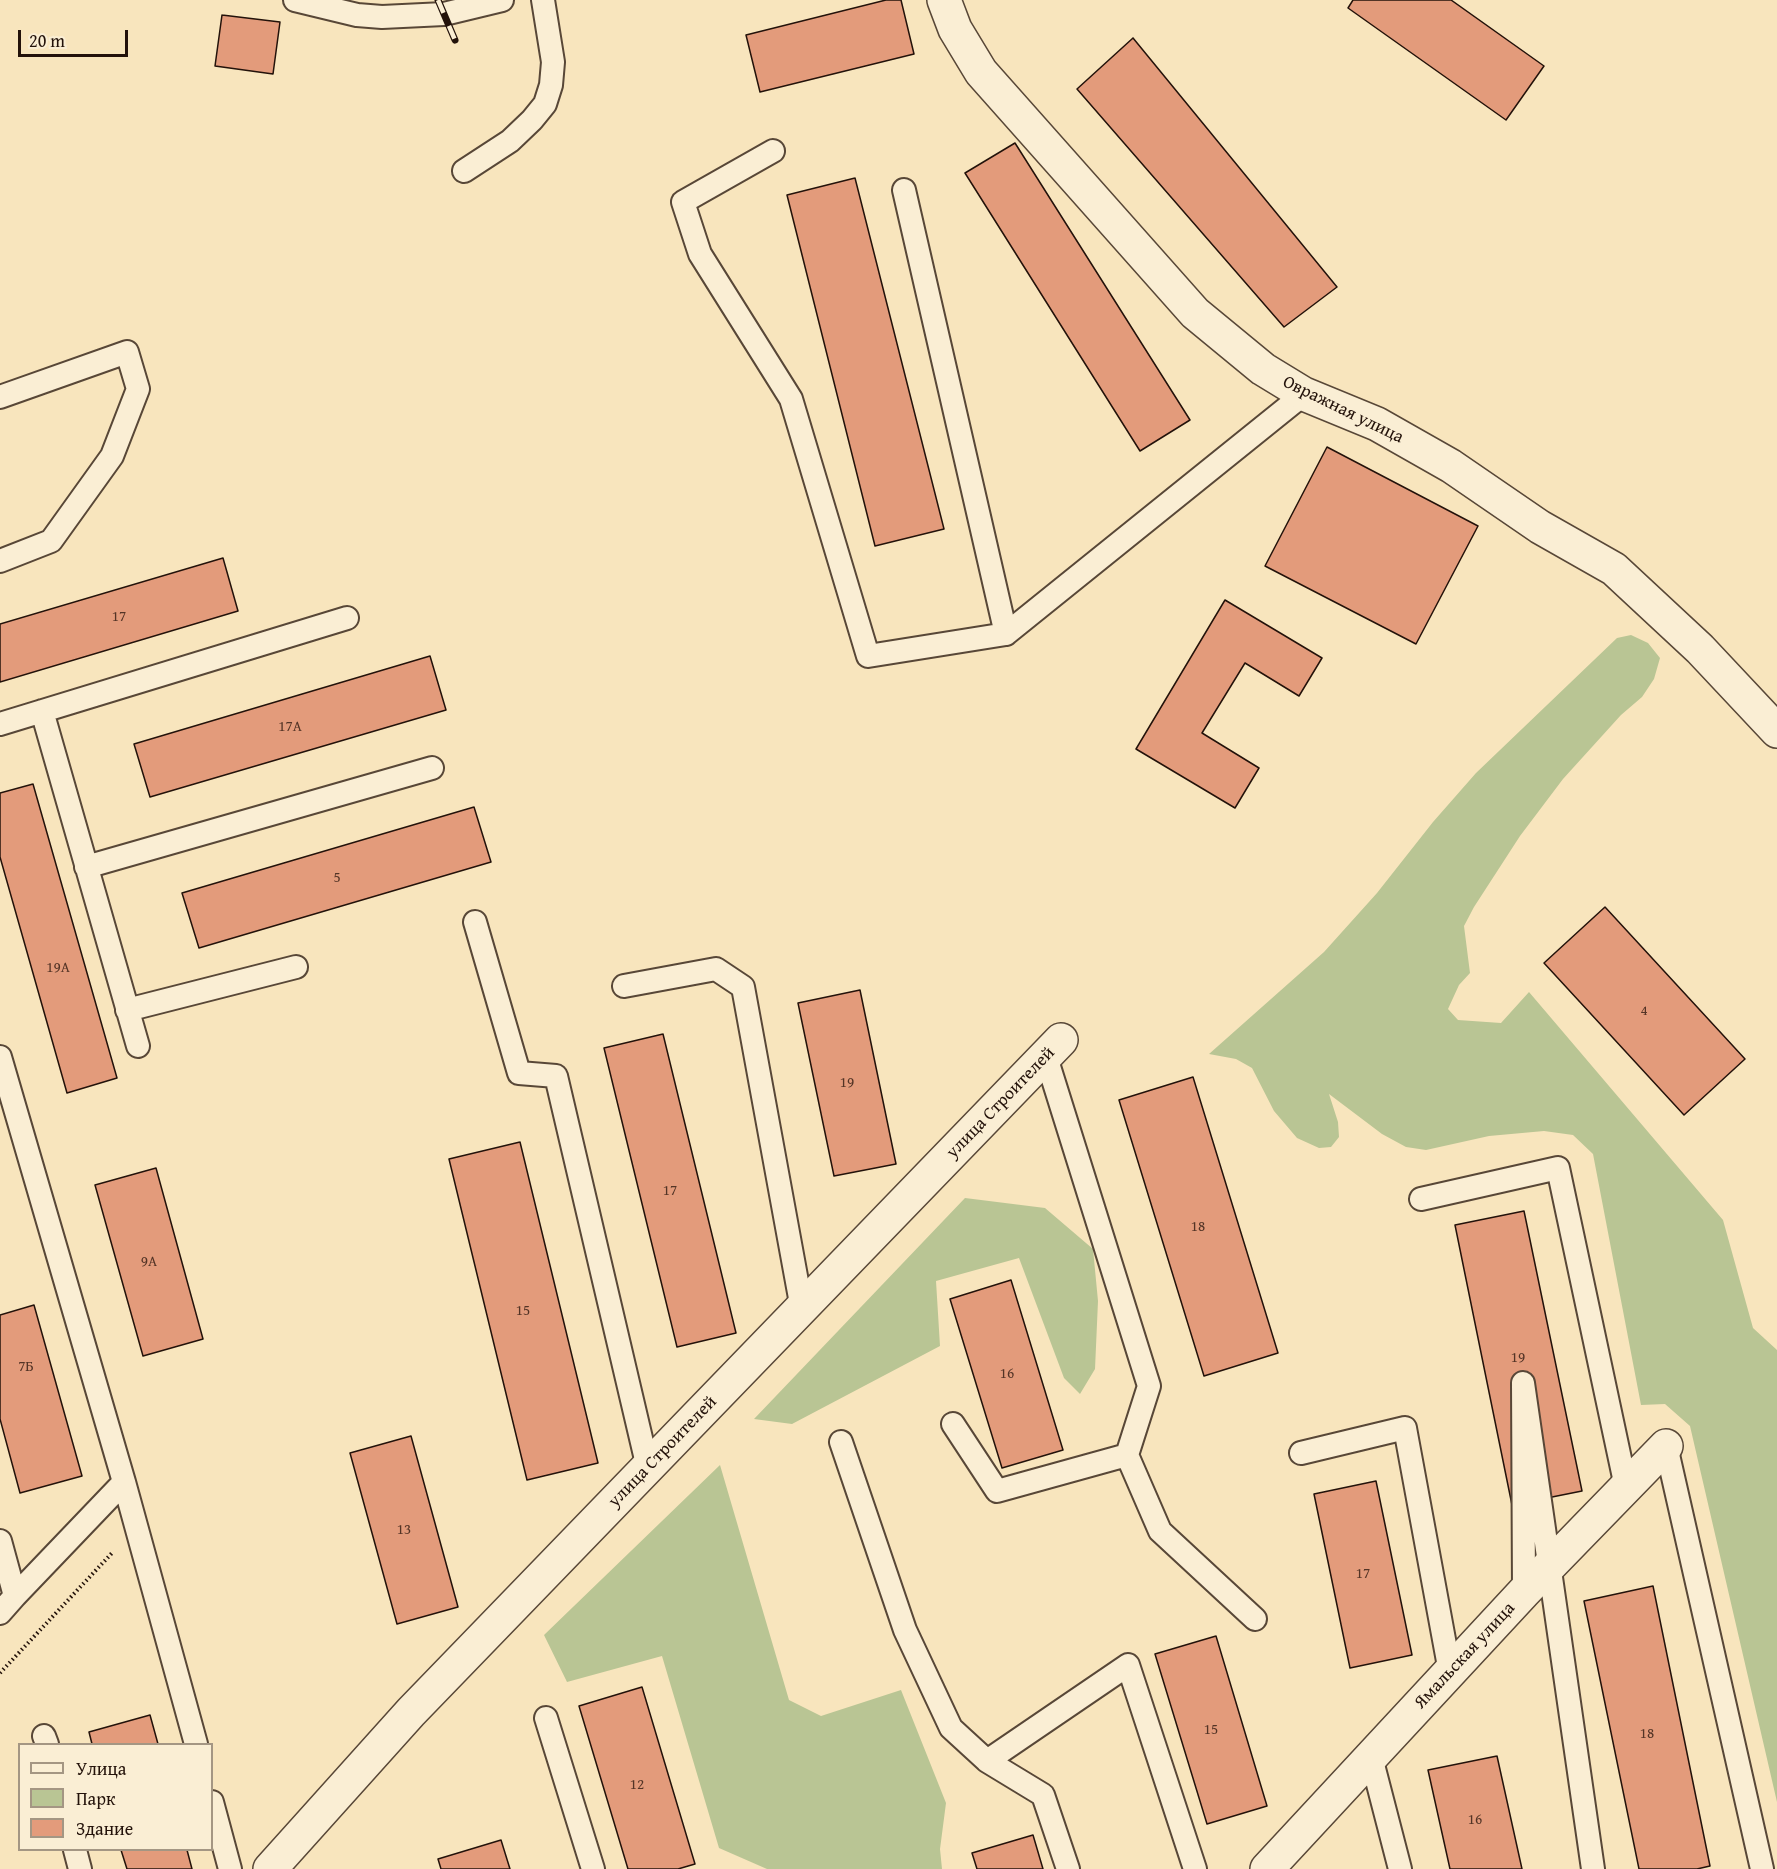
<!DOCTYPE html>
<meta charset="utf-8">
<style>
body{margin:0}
#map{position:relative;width:1777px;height:1869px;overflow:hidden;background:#f8e5bd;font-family:"Gentium Book Plus",serif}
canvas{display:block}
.legend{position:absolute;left:18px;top:1743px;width:195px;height:108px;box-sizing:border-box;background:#faeed4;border:2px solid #a49683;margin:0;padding:8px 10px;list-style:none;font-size:18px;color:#23120a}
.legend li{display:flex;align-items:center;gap:12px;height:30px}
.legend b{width:30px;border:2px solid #a49683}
.scale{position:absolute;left:18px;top:30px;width:110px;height:27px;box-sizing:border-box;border:3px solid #23120a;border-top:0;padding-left:8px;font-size:18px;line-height:21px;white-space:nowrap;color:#23120a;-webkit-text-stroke:4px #faeed4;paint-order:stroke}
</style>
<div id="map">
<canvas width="1777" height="1869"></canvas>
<ul class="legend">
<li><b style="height:8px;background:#faeed4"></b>Улица</li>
<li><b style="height:16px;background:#b9c594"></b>Парк</li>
<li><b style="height:16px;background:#e39b7b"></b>Здание</li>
</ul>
<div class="scale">20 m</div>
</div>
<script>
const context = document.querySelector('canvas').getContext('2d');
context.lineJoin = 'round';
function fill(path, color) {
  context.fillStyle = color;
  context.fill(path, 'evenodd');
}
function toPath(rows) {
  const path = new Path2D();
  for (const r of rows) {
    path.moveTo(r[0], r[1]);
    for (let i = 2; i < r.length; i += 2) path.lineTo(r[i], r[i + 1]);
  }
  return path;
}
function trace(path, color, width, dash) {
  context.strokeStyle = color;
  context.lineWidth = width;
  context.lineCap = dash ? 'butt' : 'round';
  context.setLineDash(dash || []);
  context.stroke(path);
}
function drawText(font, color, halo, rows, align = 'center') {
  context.font = font + ' "Gentium Book Plus",serif';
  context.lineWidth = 5;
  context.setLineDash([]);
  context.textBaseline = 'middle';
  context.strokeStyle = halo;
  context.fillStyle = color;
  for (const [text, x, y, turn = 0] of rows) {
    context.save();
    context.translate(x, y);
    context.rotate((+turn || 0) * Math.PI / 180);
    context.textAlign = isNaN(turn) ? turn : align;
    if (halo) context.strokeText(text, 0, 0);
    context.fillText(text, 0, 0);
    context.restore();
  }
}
fill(toPath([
 [1631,635,1648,643,1660,658,1654,679,1642,697,1621,715,1563,779,1520,836,1474,907,1464,926,1470,973,1459,985,1448,1009,1458,1020,1501,1023,1529,992,1723,1220,1753,1328,1777,1350,1777,1802,1690,1426,1665,1404,1641,1405,1593,1154,1573,1135,1544,1131,1489,1136,1426,1150,1406,1147,1382,1134,1329,1094,1338,1122,1339,1137,1331,1147,1319,1148,1297,1138,1274,1111,1252,1068,1236,1059,1209,1054,1324,952,1377,893,1433,822,1476,773,1617,638],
 [965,1198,1045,1208,1093,1249,1098,1301,1095,1369,1080,1394,1064,1378,1019,1258,936,1281,940,1346,792,1424,754,1419],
 [720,1465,789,1700,821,1716,901,1690,946,1803,940,1849,942,1869,767,1869,719,1848,662,1656,567,1682,544,1635]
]), '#b9c594');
const building = toPath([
 [886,0,901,0,914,54,760,92,746,35,886,0],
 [1353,0,1451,0,1544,66,1506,120,1348,8,1353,0],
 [222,15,280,22,273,74,215,66,222,15],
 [1133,38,1337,287,1284,327,1077,89,1133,38],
 [1015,143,1190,420,1140,451,965,173,1015,143],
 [855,178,944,529,875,546,787,195,855,178],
 [1327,447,1478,526,1416,644,1265,566,1327,447],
 [223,558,238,611,0,682,0,624,223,558],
 [1225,600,1322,658,1299,696,1245,663,1202,733,1259,768,1235,808,1136,749,1225,600],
 [430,656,446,710,150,797,134,744,430,656],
 [33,784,117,1078,67,1093,0,857,0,793,33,784],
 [474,807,491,862,199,948,182,893,474,807],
 [1605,907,1745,1059,1684,1115,1544,963,1605,907],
 [860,990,896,1164,834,1176,798,1003,860,990],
 [663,1034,736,1333,677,1347,604,1048,663,1034],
 [1193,1077,1278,1353,1204,1376,1119,1100,1193,1077],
 [520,1142,598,1463,527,1480,449,1159,520,1142],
 [156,1168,203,1339,143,1356,95,1185,156,1168],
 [1524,1211,1582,1491,1512,1505,1455,1225,1524,1211],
 [1011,1280,1063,1450,1002,1468,950,1299,1011,1280],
 [34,1305,82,1476,20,1493,0,1419,0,1315,34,1305],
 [411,1436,458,1607,397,1624,350,1453,411,1436],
 [1376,1481,1412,1655,1350,1668,1314,1494,1376,1481],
 [1653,1586,1710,1866,1697,1869,1639,1869,1584,1601,1653,1586],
 [1216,1636,1267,1806,1207,1824,1155,1654,1216,1636],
 [642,1687,695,1864,678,1869,628,1869,579,1706,642,1687],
 [150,1715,158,1744,92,1744,89,1732,150,1715],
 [1497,1756,1522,1869,1450,1869,1428,1770,1497,1756],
 [1033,1835,1043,1869,977,1869,972,1853,1033,1835],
 [501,1840,510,1869,441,1869,438,1859,501,1840],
 [121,1850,187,1850,192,1869,127,1869,121,1850]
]);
fill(building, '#e39b7b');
trace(building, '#23120a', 1.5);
const service = toPath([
 [295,0,357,15,382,17,444,14,502,0],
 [773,151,683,202,700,254,791,399,868,656,1006,634,1304,394],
 [464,171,510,141,532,120,545,104,551,85,553,62,543,0],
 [904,190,1006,634],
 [0,397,127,352,138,389,112,456,51,541,0,561],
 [42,711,138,1046],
 [0,724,347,618],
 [86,867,432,768],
 [475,922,519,1073,556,1076,648,1468],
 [624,986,716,969,743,987,802,1309],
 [127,1010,296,967],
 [0,1057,124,1482,15,1596],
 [1046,1057,1149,1386,1127,1455,1160,1531,1255,1619],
 [1421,1199,1558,1168,1626,1487],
 [953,1424,997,1491,1127,1455],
 [841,1442,905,1630,951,1728,987,1761,1043,1795,1068,1869],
 [1666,1446,1762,1869],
 [1301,1453,1405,1428,1450,1672],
 [124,1482,196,1744],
 [0,1541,15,1596,0,1613],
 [1524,1592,1523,1383,1593,1869],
 [546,1718,593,1869],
 [44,1736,47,1744],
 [1371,1757,1400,1869],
 [987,1761,1128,1665,1195,1869],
 [212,1802,230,1869],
 [75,1850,80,1869]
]);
const minor = toPath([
 [944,0,955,29,981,72,1195,313,1263,369,1304,394,1377,424,1451,466,1540,527,1614,569,1700,649,1777,731],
 [270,1869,411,1712,1061,1040],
 [1267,1869,1524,1592,1666,1446]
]);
trace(service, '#584737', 26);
trace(minor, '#584737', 36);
trace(toPath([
 [0,1673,112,1553]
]), '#23120a', 4, [1.5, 3]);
trace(service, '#faeed4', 22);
trace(minor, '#faeed4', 33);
const rail = toPath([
 [438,0,455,40]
]);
trace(rail, '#23120a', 7);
trace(rail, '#faeed4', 4.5, [14]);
drawText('15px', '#533426', null, [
 ["17",119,617],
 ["17А",290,727],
 ["5",337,878],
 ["19А",58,968],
 ["4",1644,1011],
 ["19",847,1083],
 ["17",670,1191],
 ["18",1198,1227],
 ["9А",149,1262],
 ["15",523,1311],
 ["19",1518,1358],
 ["7Б",26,1367],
 ["16",1007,1374],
 ["13",404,1530],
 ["17",1363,1574],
 ["15",1211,1730],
 ["18",1647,1734],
 ["12",637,1785],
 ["16",1475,1820]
]);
drawText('18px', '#23120a', '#faeed4', [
 ["Овражная улица",1343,410,26],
 ["улица Строителей",1001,1103,-46],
 ["улица Строителей",663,1452,-46],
 ["Ямальская улица",1465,1656,-47]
]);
</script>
